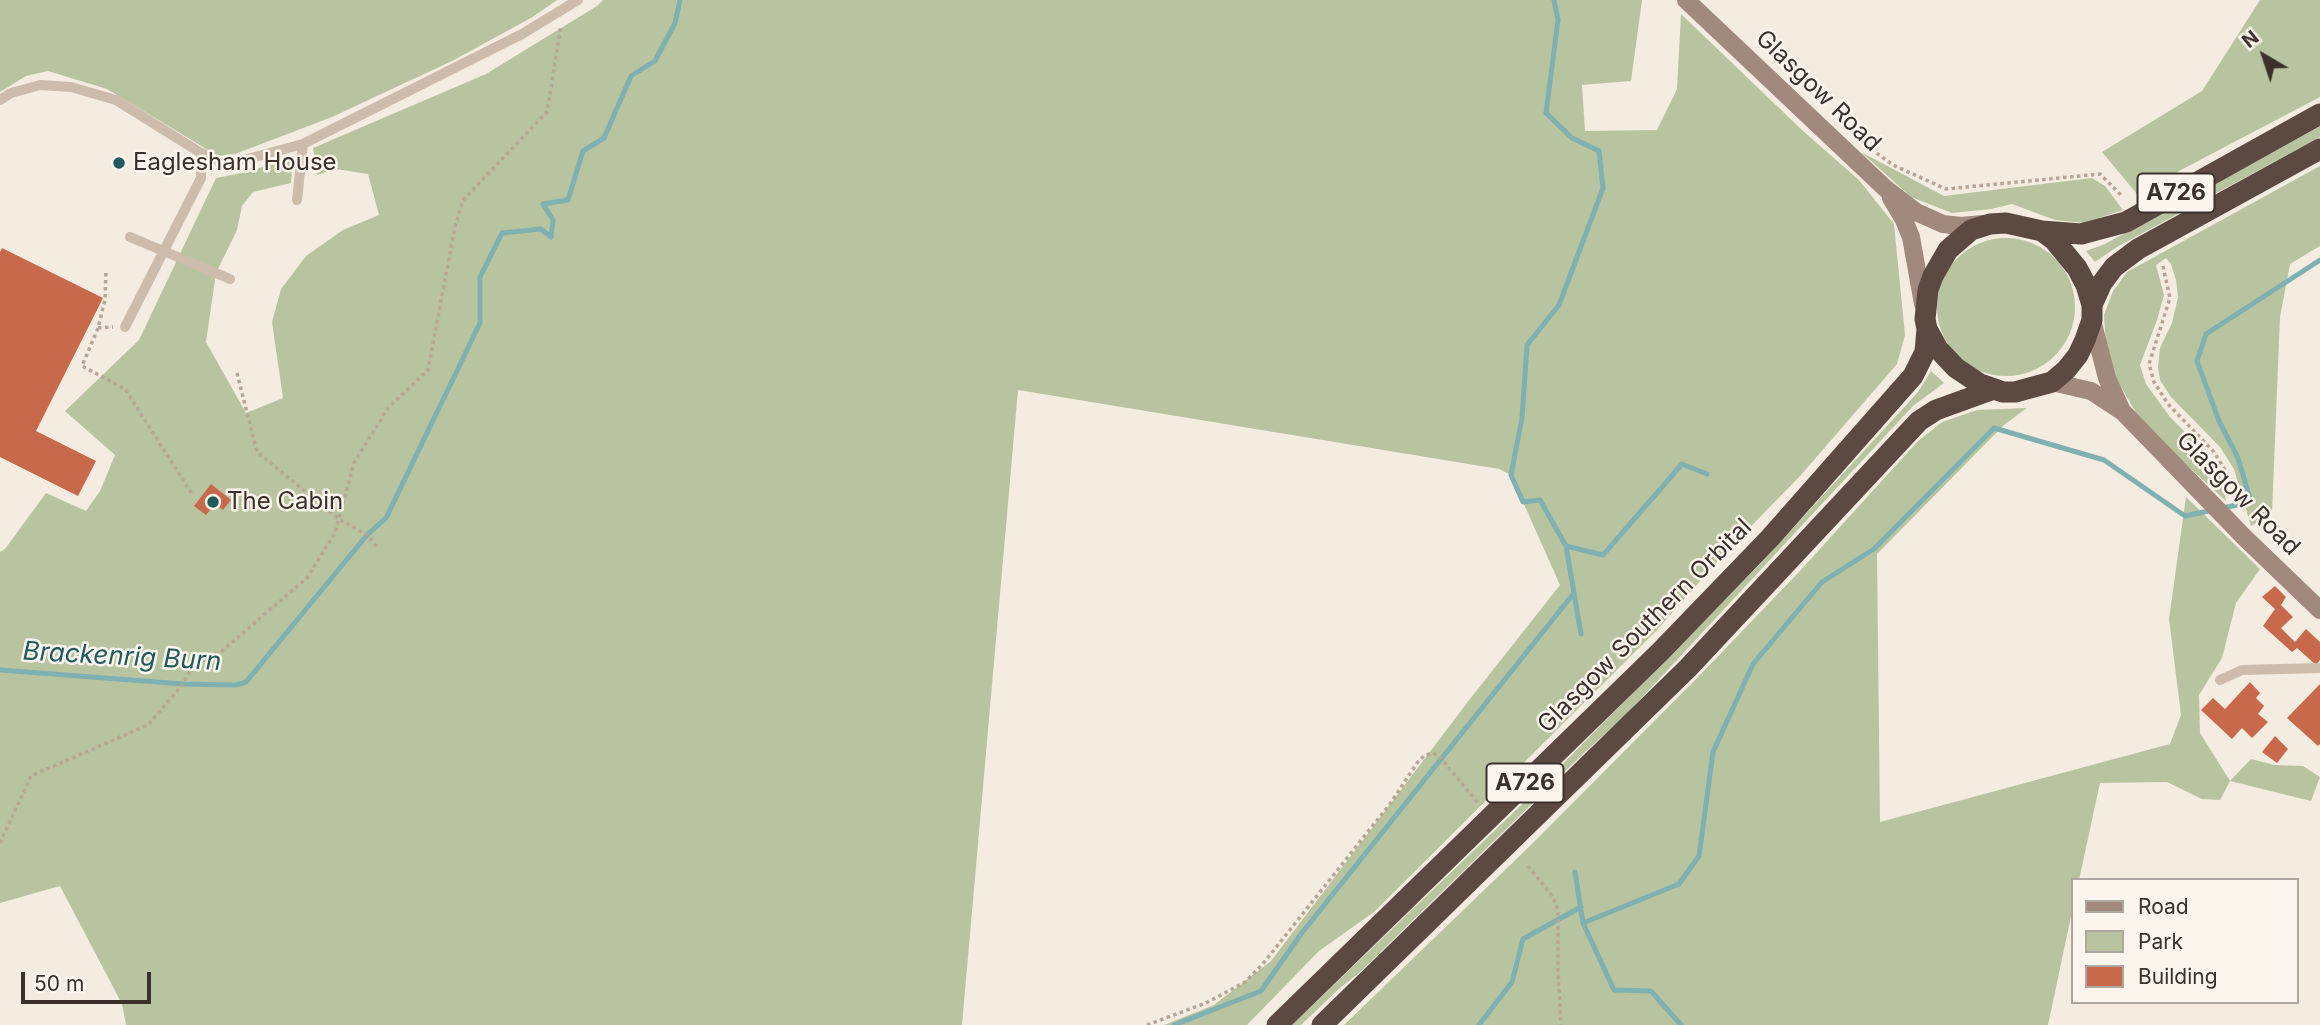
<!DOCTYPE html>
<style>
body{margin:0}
#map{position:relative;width:2320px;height:1025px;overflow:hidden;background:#f4ebe1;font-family:Inter,sans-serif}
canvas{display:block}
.legend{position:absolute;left:2071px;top:878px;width:228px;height:126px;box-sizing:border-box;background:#fbf5ee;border:2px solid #aea6a0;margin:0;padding:9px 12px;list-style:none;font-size:21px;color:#3b302b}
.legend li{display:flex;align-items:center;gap:14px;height:35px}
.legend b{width:35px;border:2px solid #aea6a0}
.north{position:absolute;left:2229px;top:21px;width:70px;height:70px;-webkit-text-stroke:5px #fbf5ee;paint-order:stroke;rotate:321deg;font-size:19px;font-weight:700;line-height:28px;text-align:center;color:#3b302b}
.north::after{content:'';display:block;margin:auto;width:24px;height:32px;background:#3b302b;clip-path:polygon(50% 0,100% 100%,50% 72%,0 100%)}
.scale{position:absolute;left:21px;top:972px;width:130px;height:32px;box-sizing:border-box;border:4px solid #3b302b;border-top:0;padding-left:9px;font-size:21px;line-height:24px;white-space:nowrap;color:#3b302b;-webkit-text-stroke:5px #fbf5ee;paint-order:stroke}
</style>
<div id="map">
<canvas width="2320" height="1025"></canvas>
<ul class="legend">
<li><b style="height:9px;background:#a18a7d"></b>Road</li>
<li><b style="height:19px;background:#b8c4a0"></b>Park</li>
<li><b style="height:19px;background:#c8694b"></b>Building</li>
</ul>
<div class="north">N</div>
<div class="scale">50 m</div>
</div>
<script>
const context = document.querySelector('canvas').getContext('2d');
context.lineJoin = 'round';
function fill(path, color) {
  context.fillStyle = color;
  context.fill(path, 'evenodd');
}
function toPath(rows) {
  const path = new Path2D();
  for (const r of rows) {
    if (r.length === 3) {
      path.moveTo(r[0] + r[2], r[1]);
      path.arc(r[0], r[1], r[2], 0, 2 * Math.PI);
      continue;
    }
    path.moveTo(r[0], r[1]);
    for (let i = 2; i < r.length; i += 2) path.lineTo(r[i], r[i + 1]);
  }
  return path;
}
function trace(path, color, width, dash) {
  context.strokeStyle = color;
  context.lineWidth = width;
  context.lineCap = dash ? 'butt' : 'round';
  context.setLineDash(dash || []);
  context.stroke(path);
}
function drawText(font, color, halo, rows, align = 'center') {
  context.font = font + ' Inter,sans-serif';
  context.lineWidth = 5;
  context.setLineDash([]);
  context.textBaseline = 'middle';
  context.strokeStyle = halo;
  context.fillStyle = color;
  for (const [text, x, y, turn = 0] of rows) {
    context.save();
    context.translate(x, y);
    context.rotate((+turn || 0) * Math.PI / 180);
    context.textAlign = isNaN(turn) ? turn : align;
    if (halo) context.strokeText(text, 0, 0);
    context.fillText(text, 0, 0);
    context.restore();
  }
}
fill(toPath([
 [0,0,557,0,531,18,452,61,332,117,235,154,218,156,107,89,48,71,26,76,0,92],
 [603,0,1642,0,1631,81,1582,85,1585,131,1657,130,1677,89,1681,14,1803,131,1859,180,1894,224,1905,335,1897,364,1801,475,1722,556,1657,630,1374,912,1319,951,1247,1025,1164,1025,1214,1005,1271,961,1470,699,1560,585,1511,475,1499,469,1018,390,962,1025,126,1025,122,1004,60,886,0,903,0,552,5,549,46,493,86,511,100,491,115,455,65,411,139,340,216,178,247,172,293,157,291,183,253,192,242,206,237,230,216,273,206,342,246,413,283,398,272,322,281,289,306,256,343,230,379,215,368,174,336,169,317,175,313,148,486,74,597,6],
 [2260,0,2320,0,2320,97,2179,171,2142,200,2102,152,2202,91],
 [2320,126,2320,137,2117,247,2095,262,2086,251,2105,244],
 [1861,152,1944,196,2092,178,2105,186,2123,210,2084,223,2055,220,2012,204,1991,209,1952,213,1911,197],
 [2320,166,2320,246,2290,264,2280,317,2272,513,2251,526,2234,469,2220,447,2171,397,2160,380,2158,367,2160,348,2172,323,2178,297,2176,280,2171,264,2166,258,2156,265,2164,295,2157,320,2140,365,2146,384,2170,417,2208,455,2223,481,2226,501,2143,425,2116,378,2106,347,2104,315,2113,291,2127,272],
 [2006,307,69],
 [1931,371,1944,383,1913,406,1622,719,1587,750,1359,973,1341,987,1301,1025,1292,1025,1542,785,1760,564,1918,392],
 [2027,408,2004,425,1877,554,1880,822,2170,744,2181,715,2169,619,2186,497,2260,569,2236,603,2222,658,2199,695,2200,733,2230,781,2251,759,2275,765,2303,766,2320,777,2311,801,2230,781,2220,800,2202,799,2167,782,2100,783,2079,880,2073,880,2073,907,2048,1025,1344,1025,1535,841,1698,677,1799,572,1918,441,1942,422,1977,410]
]), '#b8c4a0');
trace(toPath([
 [1554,0,1558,20,1546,113,1572,138,1599,151,1603,188,1559,305,1527,345,1522,418,1511,475,1523,502,1540,500,1566,546,1581,634],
 [1566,546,1603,555,1682,464,1707,474],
 [0,670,183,684,236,685,246,682,367,535,386,518,480,323,480,277,502,233,541,229,551,237,553,220,543,204,568,200,583,151,604,138,631,76,655,61,675,23,680,0],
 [1575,872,1583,923,1614,990,1651,991,1681,1025],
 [1583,923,1679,884,1699,856,1713,752,1753,664,1822,582,1874,549,1994,428,2104,460,2185,516,2251,502,2238,458,2219,421,2197,361,2206,334,2320,260],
 [1174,1025,1261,991,1301,934,1574,593],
 [1479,1025,1512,982,1523,939,1581,907]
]), '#7fb0b2', 5);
fill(toPath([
 [2,248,103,298,36,431,96,461,78,496,0,457,0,252],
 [211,484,231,500,223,510,215,504,206,515,194,506],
 [2275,586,2286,597,2281,605,2293,617,2281,628,2295,642,2306,629,2320,642,2320,660,2316,665,2297,648,2292,652,2263,626,2275,609,2262,597],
 [2250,682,2260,693,2256,698,2264,706,2258,714,2268,722,2252,738,2242,728,2232,739,2201,710,2213,698,2225,709],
 [2320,684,2320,744,2318,746,2287,718],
 [2275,736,2288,749,2277,763,2262,752]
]), '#c8694b');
trace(toPath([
 [1871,149,1893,165,1946,189,2100,174,2121,195],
 [2163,266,2170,298,2149,364,2154,382,2168,404,2214,452,2236,488,2239,507],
 [106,273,105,300,98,328,82,366,125,389,192,494],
 [98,328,113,327],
 [237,373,257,452,339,519,367,535,379,549],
 [0,843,31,776,148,725,183,684,193,665,222,651,307,578,335,533,354,463,388,408,428,370,455,227,463,200,547,112,561,25],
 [1528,866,1553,897,1558,911,1558,971,1561,1025],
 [1147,1025,1206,1003,1245,982,1262,965,1390,804,1417,763,1425,755,1433,753,1440,757,1478,803]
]), '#b9a596', 3.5, [3.5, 3.5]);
trace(toPath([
 [0,100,11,93,40,85,71,87,116,100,201,153,225,165,303,144,522,34,578,0],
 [297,200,303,144],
 [130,237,230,279],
 [125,327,201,178,201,153],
 [2220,680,2242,670,2320,668]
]), '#cdbbac', 10);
trace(toPath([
 [1686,0,1886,189,1916,212,1943,224,1961,226,1983,224],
 [1891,198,1904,220,1911,237,1923,304],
 [2092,320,2107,378,2121,409],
 [2052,382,2091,391,2123,412,2244,537,2320,610]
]), '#a18a7d', 18);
trace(toPath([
 [2006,223,2042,231,2054,240,2077,268,2086,285,2092,305,2092,320,2085,340,2078,355,2066,370,2052,382,2015,392,2003,392,1980,384,1956,368,1938,349,1927,329,1925,319,1928,290,1933,276,1948,250,1971,230,1990,224,2006,223],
 [2042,231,2081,234,2126,222,2320,114],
 [2092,305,2102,283,2114,267,2138,249,2320,149],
 [1277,1025,1660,652,1770,538,1913,376,1925,352,1927,329],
 [1322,1025,1688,668,1919,421,1936,410,1994,389]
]), '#5c4a42', 21);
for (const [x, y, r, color] of [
 [119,163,7,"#1f5a5e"],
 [213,502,7,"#1f5a5e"]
]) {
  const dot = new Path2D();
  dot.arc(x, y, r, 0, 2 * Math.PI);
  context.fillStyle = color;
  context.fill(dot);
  trace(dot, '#fbf5ee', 2.5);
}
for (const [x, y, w] of [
 [2176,193,77],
 [1525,783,77]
]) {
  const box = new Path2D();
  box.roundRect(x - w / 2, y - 19.5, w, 39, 5);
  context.fillStyle = '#fbf5ee';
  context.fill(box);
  trace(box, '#3b302b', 2);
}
drawText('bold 23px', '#3b302b', null, [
 ["A726",2176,193],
 ["A726",1525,783]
]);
drawText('24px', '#3b302b', '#fbf5ee', [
 ["Glasgow Road",1818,91,44],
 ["Glasgow Road",2238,494,45],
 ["Glasgow Southern Orbital",1645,626,-45]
]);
drawText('24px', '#3b302b', '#fbf5ee', [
 ["Eaglesham House",133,163],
 ["The Cabin",227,502]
], 'left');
drawText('italic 26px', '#1f5a5e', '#fbf5ee', [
 ["Brackenrig Burn",122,657,3]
]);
</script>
